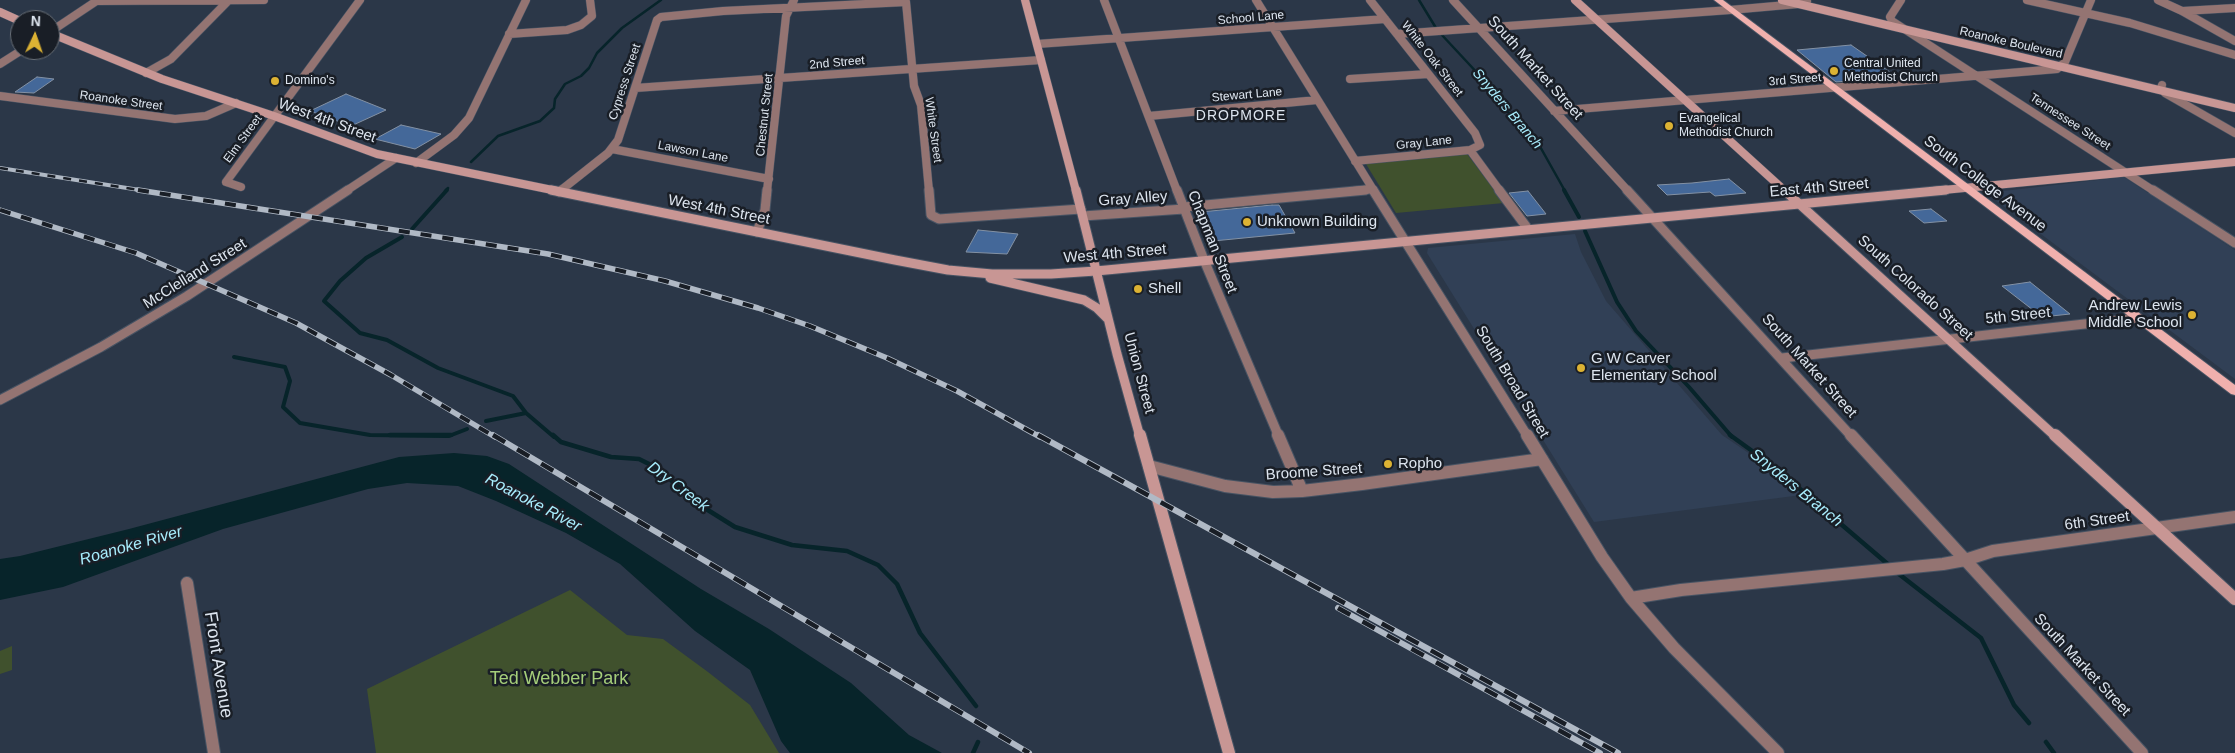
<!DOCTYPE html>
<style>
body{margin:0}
#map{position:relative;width:2235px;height:753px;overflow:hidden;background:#2b3748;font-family:Helvetica,sans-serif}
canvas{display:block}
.north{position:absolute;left:10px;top:10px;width:50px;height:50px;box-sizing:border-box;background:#191e26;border:1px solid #676e76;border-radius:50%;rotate:3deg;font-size:14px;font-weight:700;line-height:20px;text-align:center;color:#dde5ef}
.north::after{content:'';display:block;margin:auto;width:18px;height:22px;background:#dcb233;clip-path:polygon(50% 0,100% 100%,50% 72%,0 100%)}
</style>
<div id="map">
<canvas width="2235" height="753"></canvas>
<div class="north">N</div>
</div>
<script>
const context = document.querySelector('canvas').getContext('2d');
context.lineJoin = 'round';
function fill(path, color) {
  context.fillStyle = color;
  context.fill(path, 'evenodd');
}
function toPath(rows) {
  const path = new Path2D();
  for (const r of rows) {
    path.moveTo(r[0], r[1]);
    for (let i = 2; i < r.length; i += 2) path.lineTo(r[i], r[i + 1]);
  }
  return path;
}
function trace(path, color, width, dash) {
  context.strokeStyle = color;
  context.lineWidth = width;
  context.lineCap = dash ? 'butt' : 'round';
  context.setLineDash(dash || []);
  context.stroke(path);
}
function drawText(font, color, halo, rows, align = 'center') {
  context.font = font + ' Helvetica,sans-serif';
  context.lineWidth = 5;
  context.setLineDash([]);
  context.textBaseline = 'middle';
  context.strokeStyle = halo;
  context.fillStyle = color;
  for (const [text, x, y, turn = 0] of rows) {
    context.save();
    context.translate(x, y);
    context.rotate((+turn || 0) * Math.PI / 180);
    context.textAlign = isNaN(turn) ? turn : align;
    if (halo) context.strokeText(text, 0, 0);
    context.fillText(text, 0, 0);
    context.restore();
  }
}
fill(toPath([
 [2124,177,2235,250,2235,379,1986,193],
 [1575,234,1581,252,1606,301,1722,435,1809,494,1594,522,1427,253,1428,248]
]), '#314056');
fill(toPath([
 [1467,154,1504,203,1396,213,1366,164],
 [570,590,627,635,663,639,708,672,750,705,779,753,376,753,367,689],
 [12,646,12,670,0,674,0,651]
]), '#40512d');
fill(toPath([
 [454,453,487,456,509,464,701,589,769,629,851,683,909,735,942,753,790,753,781,741,750,670,695,631,620,564,566,533,496,501,458,486,407,483,368,489,223,529,63,587,0,600,0,559,20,556,129,529,399,457]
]), '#07242a');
trace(toPath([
 [1419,0,1436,28],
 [1441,34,1495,92,1504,108,1538,143,1565,191],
 [471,162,498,136,540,121,554,108,555,99,565,84,581,76,589,68,597,53,622,28,661,0],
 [445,191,448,188]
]), '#07242a', 2.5);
trace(toPath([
 [1564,190,1579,217],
 [412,229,447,190],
 [1585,231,1617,302,1636,331,1689,387,1732,437],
 [402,237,366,258,340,281,324,301,360,333,387,340,438,368,513,396,526,413,554,437],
 [234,357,285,367,290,381,283,407,300,423,370,435,449,436,467,429],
 [486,421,526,413]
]), '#07242a', 4);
trace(toPath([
 [390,435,451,435],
 [553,435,561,442,611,457,639,459,659,469,695,502,735,527,792,545,847,551,878,565,897,584,920,633,976,706],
 [1730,435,1773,466,1890,566],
 [1895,571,1981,638,2014,705,2029,723],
 [2046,742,2054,753],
 [973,753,978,742]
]), '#07242a', 4.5);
const building = toPath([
 [1851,45,1897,77,1836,82,1797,50,1851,45],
 [37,77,54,79,34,93,15,92,37,77],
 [346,94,386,110,351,126,310,111,346,94],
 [401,125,441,134,415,149,375,139,401,125],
 [1729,179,1746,193,1715,196,1710,192,1667,195,1657,185,1692,183,1729,179],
 [1528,191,1546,214,1527,216,1509,193,1528,191],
 [1272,205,1279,205,1295,233,1213,241,1201,212,1272,205],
 [1931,209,1947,221,1924,223,1909,211,1931,209],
 [978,230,1018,234,1007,254,966,252,978,230],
 [2030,282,2070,314,2042,317,2002,286,2030,282]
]);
fill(building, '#446899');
trace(building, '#8391a4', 1);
const streetFar2 = toPath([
 [1104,0,1177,191],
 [1256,0,1374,191],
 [1453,0,1628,191],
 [1901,0,1890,17,1892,21,2154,191],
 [2027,0,2130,23,2235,55],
 [2158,0,2182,11,2235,41],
 [97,1,264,0],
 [2183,11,2235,8],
 [50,32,98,0],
 [509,34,567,30,581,25,592,16,590,0],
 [1397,34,1730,10,1798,4,1807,1],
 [1037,44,1385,19],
 [0,64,22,50],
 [146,73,171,59,229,0],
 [1350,79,1428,74],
 [2162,85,2161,88,2165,93,2235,133],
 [635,88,1041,60],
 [0,96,175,119,206,116,236,103],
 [1554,111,2057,69,2065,62,2091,0],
 [1149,116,1317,100],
 [612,149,769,179],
 [1470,150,1500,191],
 [1355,161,1470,150,1480,145,1475,133,1370,0],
 [416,163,454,135,469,118,526,0],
 [241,187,226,182,360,0],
 [346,191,396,158],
 [560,191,608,153,618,140,657,20,661,17,723,11,906,2,914,86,921,105,929,191],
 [767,191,786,16,794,0],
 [1353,191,1373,189]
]);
const streetFar1 = toPath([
 [929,190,931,215,939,219,1081,209],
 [1177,190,1204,260,1279,437],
 [1373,190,1528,437],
 [1499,190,1528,229],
 [1627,190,1852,437],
 [2153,190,2235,243],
 [559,192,562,190],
 [1184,207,1366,190],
 [1083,216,1184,209],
 [757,232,765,210,767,190],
 [1782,358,2138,318],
 [0,400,101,347,187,296,348,190]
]);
const street = toPath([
 [1278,435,1302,491],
 [1527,435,1602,557,1631,598,1674,648,1778,753],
 [1851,435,2142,753],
 [1149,466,1225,486,1273,492,1302,491,1362,484,1542,459],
 [187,583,214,753],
 [1631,598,1681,590,1943,564,1965,560,1993,551,2235,517]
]);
const secondaryFar2 = toPath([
 [1025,0,1076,191],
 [1575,0,1785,191],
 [1782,0,2235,108],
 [0,12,20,21],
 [50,33,162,79,274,116,377,154,557,191],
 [1933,191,2235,162]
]);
const secondaryFar1 = toPath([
 [551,190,895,260,948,270,992,274,1051,274,1096,271,1946,190],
 [1076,190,1117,354,1140,437],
 [1784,190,2056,437],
 [990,278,1084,300,1097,308,1107,318]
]);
const secondary = toPath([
 [1140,435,1229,753],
 [2055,435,2235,599]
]);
const primary = toPath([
 [1714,0,1723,0,2235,385,2235,395,2231,394,1714,0]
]);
trace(streetFar2, '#475363', 9);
trace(streetFar1, '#475363', 11);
trace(street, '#475363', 14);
trace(secondaryFar2, '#475363', 9);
trace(secondaryFar1, '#475363', 11);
trace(secondary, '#475363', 14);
trace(primary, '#475363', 2);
trace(streetFar2, '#947472', 8);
trace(streetFar1, '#947472', 9);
trace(street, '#947472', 12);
trace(secondaryFar2, '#c89694', 8);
trace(secondaryFar1, '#c89694', 9);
trace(secondary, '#c89694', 12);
fill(primary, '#f0b0ad');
const railFar2 = toPath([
 [0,168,146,191]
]);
const railFar1 = toPath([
 [138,190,548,254,665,281,758,308,810,326,887,358,957,391,1040,437],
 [0,210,136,253,296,323,391,375,495,437]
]);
const rail = toPath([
 [493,435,1029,753],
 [1038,435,1618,753],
 [1338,608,1600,753]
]);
trace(railFar2, '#b0b9c5', 4);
trace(railFar1, '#b0b9c5', 5.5);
trace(rail, '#b0b9c5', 6);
trace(railFar2, '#191e26', 2.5, [8]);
trace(railFar1, '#191e26', 4, [11]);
trace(rail, '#191e26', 4.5, [14]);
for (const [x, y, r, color] of [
 [1834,71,5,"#dcb233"],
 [275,81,5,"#dcb233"],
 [1669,126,5,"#dcb233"],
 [1247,222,5,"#dcb233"],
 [1138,289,5,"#dcb233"],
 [2192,315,5,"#dcb233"],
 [1581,368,5,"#dcb233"],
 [1388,464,5,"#dcb233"]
]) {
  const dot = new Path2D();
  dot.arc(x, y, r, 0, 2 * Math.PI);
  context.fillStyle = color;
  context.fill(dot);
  trace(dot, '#191e26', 2);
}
drawText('12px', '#dde5ef', '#191e26', [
 ["School Lane",1251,18,-5],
 ["Roanoke Boulevard",2011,43,13],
 ["White Oak Street",1432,59,52],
 ["2nd Street",837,63,-5],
 ["3rd Street",1795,80,-5],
 ["Cypress Street",625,82,-72],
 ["Stewart Lane",1247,95,-5],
 ["Roanoke Street",121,101,8],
 ["Chestnut Street",765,115,-84],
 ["Tennessee Street",2070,122,33],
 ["White Street",933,130,82],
 ["Elm Street",243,139,-54],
 ["Gray Lane",1424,143,-6],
 ["Lawson Lane",693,152,11]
]);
drawText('12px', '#dde5ef', '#191e26', [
 ["Central United",1844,64],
 ["Methodist Church",1844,78],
 ["Domino's",285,81],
 ["Evangelical",1679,119],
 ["Methodist Church",1679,133]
], 'left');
drawText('italic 14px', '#a8ecfc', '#191e26', [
 ["Snyders Branch",1507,109,50]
]);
context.letterSpacing = '1px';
drawText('14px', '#dde5ef', '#191e26', [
 ["DROPMORE",1241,116]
]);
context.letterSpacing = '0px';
drawText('15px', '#dde5ef', '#191e26', [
 ["South Market Street",1535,68,48],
 ["West 4th Street",327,121,20],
 ["South College Avenue",1985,184,37],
 ["East 4th Street",1819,188,-5],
 ["Gray Alley",1133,199,-4],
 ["West 4th Street",719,210,11],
 ["Chapman Street",1212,242,68],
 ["West 4th Street",1115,254,-5],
 ["McClelland Street",195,274,-32],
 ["South Colorado Street",1915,288,42],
 ["5th Street",2018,316,-6],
 ["South Market Street",1809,366,48],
 ["Union Street",1139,373,75],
 ["South Broad Street",1512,382,59],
 ["Broome Street",1314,472,-4],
 ["6th Street",2097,521,-8],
 ["South Market Street",2082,665,47]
]);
drawText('15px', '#dde5ef', '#191e26', [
 ["Unknown Building",1257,222],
 ["Shell",1148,289],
 ["Andrew Lewis",2182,306,"right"],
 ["Middle School",2182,323,"right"],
 ["G W Carver",1591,359],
 ["Elementary School",1591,376],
 ["Ropho",1398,464]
], 'left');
drawText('italic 16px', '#a8ecfc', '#191e26', [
 ["Dry Creek",678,487,37],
 ["Snyders Branch",1796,488,39],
 ["Roanoke River",533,503,28],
 ["Roanoke River",131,546,-16]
]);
drawText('18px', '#dde5ef', '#191e26', [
 ["Front Avenue",218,665,81]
]);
drawText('18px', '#a5ce7a', '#191e26', [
 ["Ted Webber Park",559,679]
]);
</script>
